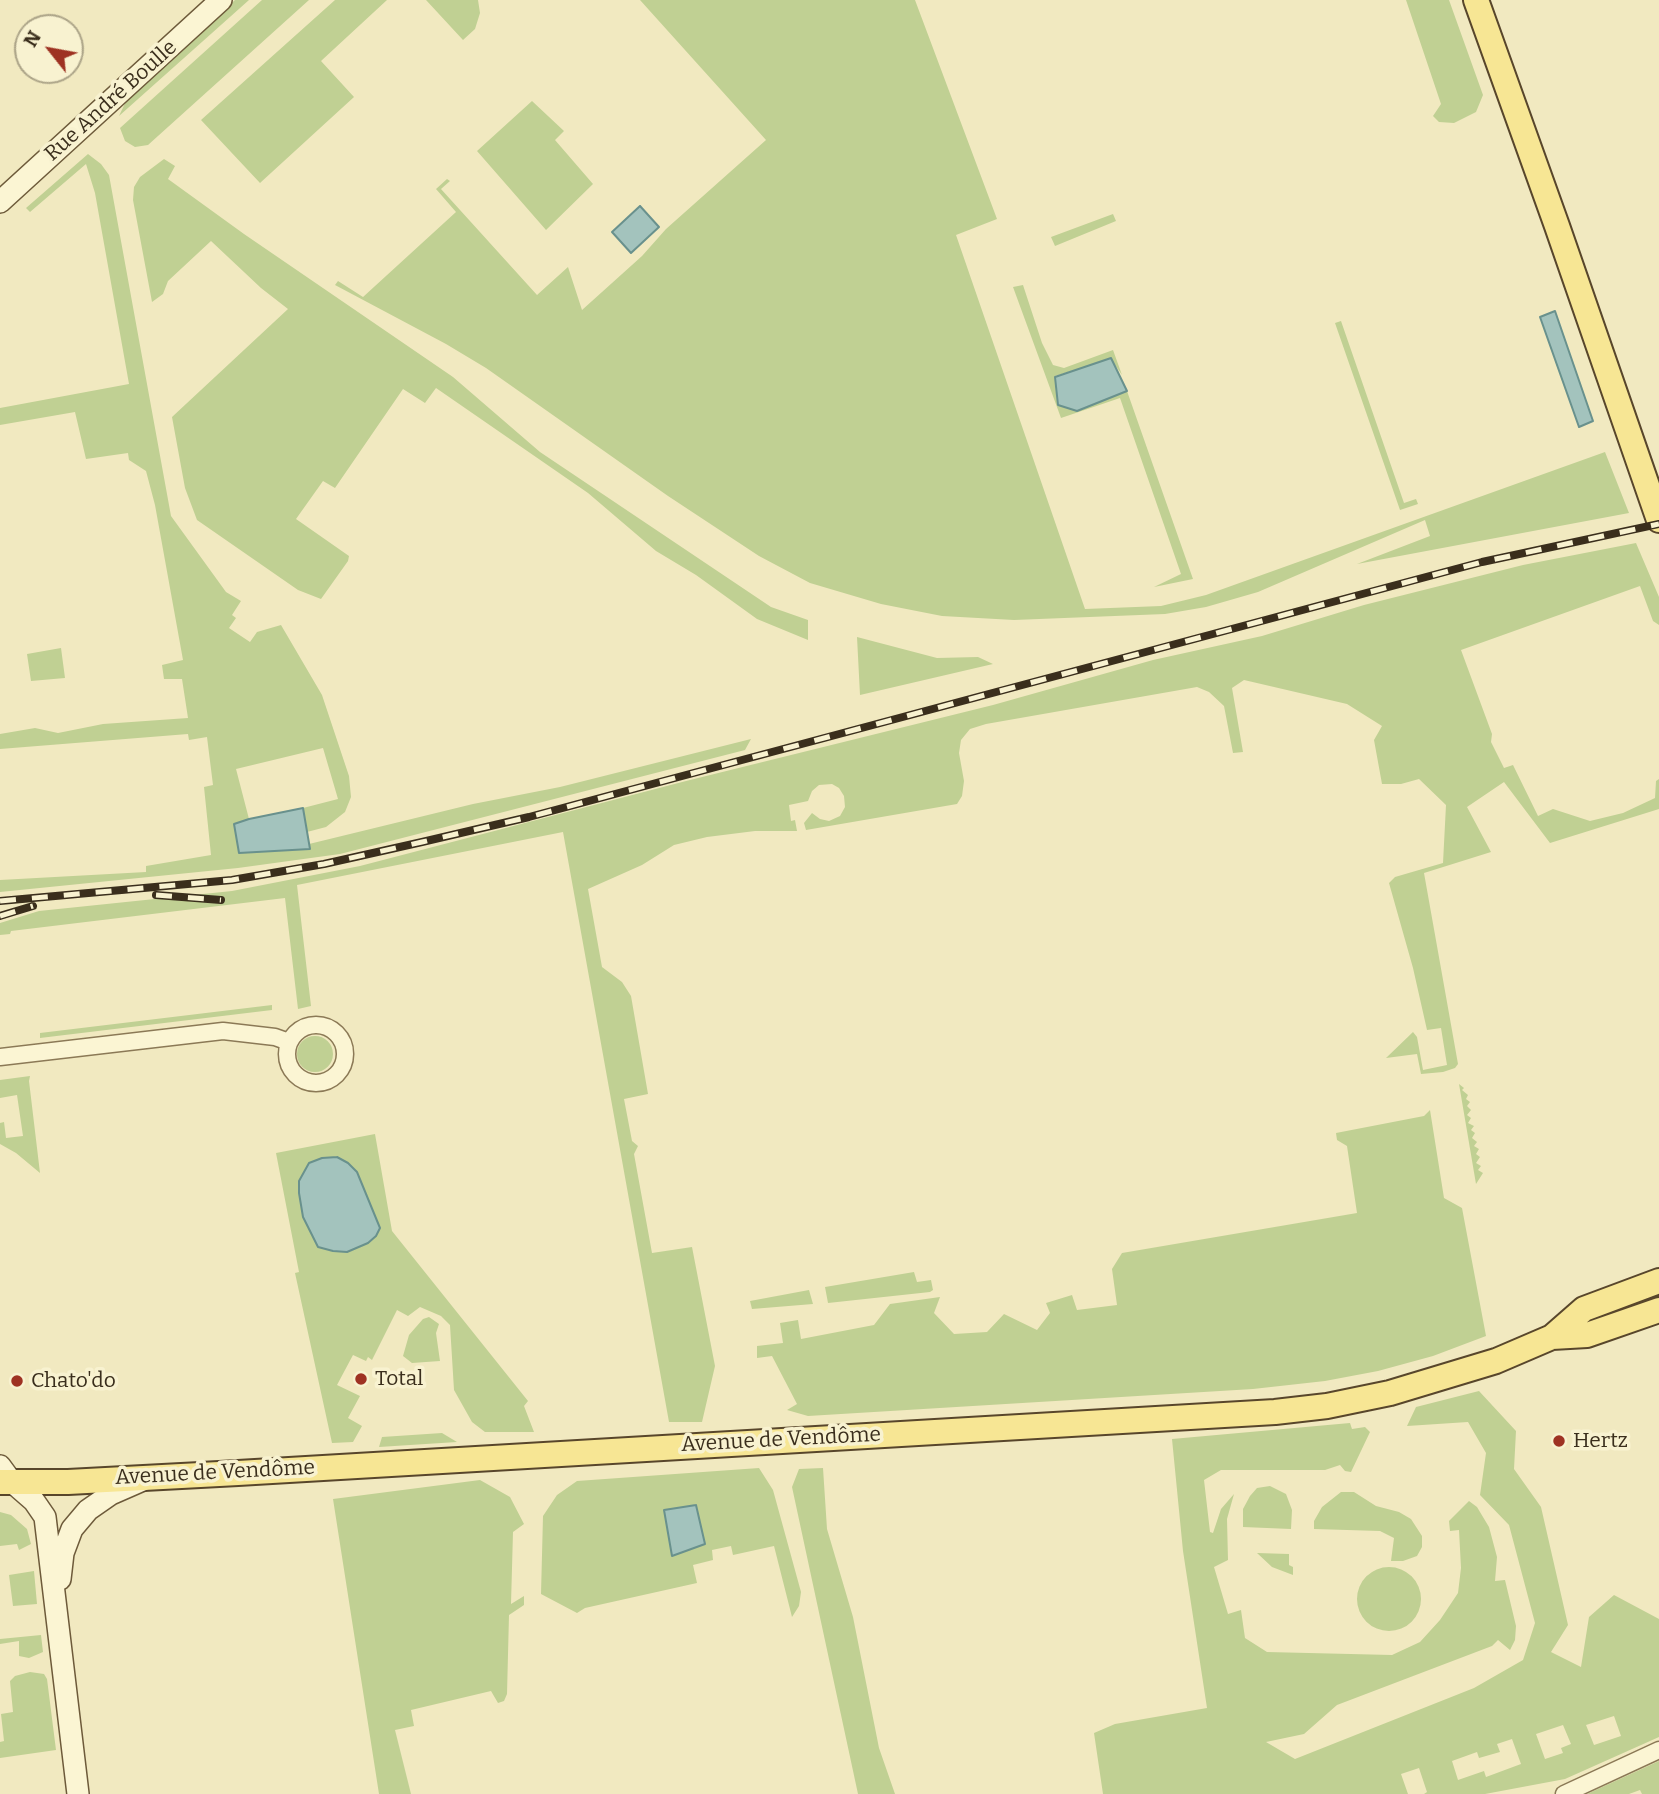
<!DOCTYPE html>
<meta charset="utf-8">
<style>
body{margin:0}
#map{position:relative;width:1659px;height:1794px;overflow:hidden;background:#f1e9c0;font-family:Bitter,serif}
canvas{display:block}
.north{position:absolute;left:14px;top:14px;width:70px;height:70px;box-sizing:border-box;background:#f8f2d0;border:2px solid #aca488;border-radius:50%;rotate:301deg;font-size:19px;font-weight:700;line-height:28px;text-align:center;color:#3a2e1c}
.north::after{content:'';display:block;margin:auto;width:24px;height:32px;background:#9e3222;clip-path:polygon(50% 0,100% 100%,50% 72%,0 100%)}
</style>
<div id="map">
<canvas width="1659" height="1794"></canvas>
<div class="north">N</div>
</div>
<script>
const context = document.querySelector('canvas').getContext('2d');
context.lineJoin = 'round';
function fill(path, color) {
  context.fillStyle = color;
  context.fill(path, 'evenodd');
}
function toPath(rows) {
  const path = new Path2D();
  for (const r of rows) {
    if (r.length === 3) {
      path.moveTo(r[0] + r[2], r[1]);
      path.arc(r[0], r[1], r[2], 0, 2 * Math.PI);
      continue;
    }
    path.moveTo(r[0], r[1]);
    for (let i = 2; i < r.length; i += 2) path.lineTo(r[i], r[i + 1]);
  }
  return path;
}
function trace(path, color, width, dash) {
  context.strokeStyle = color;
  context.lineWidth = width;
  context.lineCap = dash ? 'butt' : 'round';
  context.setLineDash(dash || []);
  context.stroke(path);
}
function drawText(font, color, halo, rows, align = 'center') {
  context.font = font + ' Bitter,serif';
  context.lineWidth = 7;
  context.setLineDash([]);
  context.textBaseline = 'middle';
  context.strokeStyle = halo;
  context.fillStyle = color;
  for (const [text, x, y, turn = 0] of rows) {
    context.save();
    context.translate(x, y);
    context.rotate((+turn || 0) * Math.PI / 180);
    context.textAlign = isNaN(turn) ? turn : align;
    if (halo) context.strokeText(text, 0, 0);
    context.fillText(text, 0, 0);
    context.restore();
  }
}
fill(toPath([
 [235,0,249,0,119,116,128,97],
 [262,0,309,0,148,145,135,147,125,141,120,128],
 [335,0,387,0,321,61,354,97,260,183,201,120],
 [426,0,478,0,480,13,475,29,463,40],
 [640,0,915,0,997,219,956,235,1085,609,1161,606,1206,595,1605,452,1629,513,1357,564,1430,536,1425,520,1258,592,1206,607,1165,614,1014,620,942,616,881,604,810,583,759,556,668,496,486,368,446,344,335,285,338,281,363,297,456,212,436,189,447,179,450,181,441,189,537,295,568,267,582,310,642,256,666,229,766,140],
 [1406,0,1449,0,1483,95,1476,112,1454,123,1439,122,1433,116,1441,104],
 [532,101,564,131,555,140,593,184,546,230,477,151],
 [88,154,101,164,109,175,171,516,226,592,241,601,232,615,236,618,229,628,250,642,257,632,281,625,322,695,349,776,351,797,345,812,326,827,307,832,303,808,338,799,323,748,236,769,249,819,234,825,310,848,309,844,473,804,560,787,751,739,745,750,340,854,238,868,0,892,0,880,146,872,146,866,211,855,204,787,213,785,207,737,189,740,188,734,0,749,0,734,35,728,58,733,103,724,188,718,182,679,164,679,162,665,183,660,155,505,146,471,129,460,128,453,86,459,75,412,0,425,0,408,129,384,95,193,86,164,30,212,26,208],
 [164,159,175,166,168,179,244,234,453,377,540,452,771,607,808,620,808,640,757,619,696,575,656,551,588,493,436,388,425,403,403,389,335,488,323,481,296,519,349,556,348,561,321,599,298,590,197,520,185,488,172,417,288,309,261,288,211,241,168,281,163,294,152,302,133,200,134,187,140,177],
 [1113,214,1116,221,1055,246,1051,237],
 [1023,285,1042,343,1053,365,1064,368,1113,350,1122,375,1111,359,1055,376,1058,405,1077,411,1127,391,1193,579,1154,587,1181,574,1120,398,1061,418,1013,287],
 [1341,321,1404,503,1416,499,1418,504,1400,510,1335,323],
 [1636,543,1659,597,1659,625,1653,621,1640,586,1461,650,1492,734,1491,742,1504,768,1513,765,1538,816,1553,809,1590,821,1623,813,1655,798,1656,781,1659,779,1659,809,1550,843,1504,782,1467,807,1491,852,1424,873,1458,1064,1455,1068,1443,1072,1421,1074,1417,1054,1386,1058,1413,1032,1417,1037,1423,1070,1447,1065,1441,1028,1427,1030,1413,968,1389,883,1395,877,1443,863,1446,805,1419,779,1401,784,1382,784,1374,740,1382,726,1347,704,1244,680,1232,688,1243,752,1233,753,1224,706,1209,692,1197,687,986,724,970,729,961,740,959,753,964,781,962,796,957,804,806,830,804,823,812,813,820,819,829,821,840,816,845,807,844,796,839,788,832,784,819,785,812,791,808,801,789,805,791,821,795,820,797,831,755,831,707,837,674,845,642,865,588,889,602,967,622,982,631,996,648,1094,624,1099,632,1141,638,1146,634,1154,652,1253,692,1247,715,1366,702,1422,669,1422,563,832,297,885,311,1006,298,1009,285,898,11,931,10,934,0,935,0,923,39,911,232,891,360,866,686,781,993,705,1153,660,1262,636,1364,605,1523,565],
 [857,637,937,658,978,657,993,664,860,695],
 [61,648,65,678,31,681,27,654],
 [272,1005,272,1010,40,1038,40,1033],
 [315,1054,18],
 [30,1076,29,1081,40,1173,16,1153,0,1144,0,1123,4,1122,6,1138,23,1136,17,1095,0,1098,0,1080],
 [1459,1084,1464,1088,1462,1090,1468,1095,1466,1099,1470,1102,1467,1106,1471,1110,1467,1115,1471,1118,1468,1123,1474,1126,1471,1130,1475,1133,1472,1138,1477,1142,1474,1146,1479,1149,1476,1154,1480,1157,1476,1163,1481,1166,1478,1170,1483,1173,1476,1184],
 [1430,1110,1444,1198,1462,1208,1486,1336,1433,1356,1378,1371,1325,1381,1253,1389,808,1416,787,1410,797,1404,772,1356,757,1358,757,1346,783,1343,780,1323,798,1320,801,1339,874,1325,890,1304,940,1297,934,1313,954,1334,987,1332,1004,1314,1037,1330,1050,1313,1046,1303,1072,1295,1077,1310,1117,1305,1112,1269,1122,1253,1357,1213,1347,1146,1337,1140,1336,1133,1424,1116],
 [375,1134,392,1231,528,1401,524,1406,534,1432,485,1432,472,1422,454,1390,450,1325,441,1316,420,1307,408,1316,397,1310,372,1360,368,1357,366,1361,353,1355,337,1385,360,1396,348,1418,362,1426,353,1442,332,1443,295,1273,299,1272,276,1153],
 [914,1272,917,1282,931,1280,933,1290,930,1292,828,1303,825,1287],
 [809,1290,813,1304,752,1309,750,1301],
 [429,1317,439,1324,436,1333,440,1361,412,1363,403,1356,409,1335,423,1319],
 [1479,1391,1516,1431,1514,1469,1541,1507,1568,1625,1551,1652,1581,1667,1589,1617,1614,1595,1659,1619,1659,1737,1565,1779,1485,1794,1424,1794,1427,1792,1419,1768,1401,1774,1408,1794,1103,1794,1094,1733,1115,1724,1207,1708,1183,1551,1172,1439,1350,1423,1352,1429,1365,1427,1370,1432,1351,1472,1345,1471,1340,1465,1325,1470,1221,1470,1204,1480,1210,1532,1213,1533,1221,1509,1234,1494,1227,1519,1228,1560,1214,1567,1228,1614,1241,1610,1245,1638,1267,1652,1392,1655,1420,1642,1440,1620,1458,1593,1461,1568,1459,1530,1450,1531,1449,1521,1469,1501,1477,1507,1489,1527,1497,1557,1495,1581,1505,1580,1516,1626,1515,1640,1510,1650,1498,1640,1492,1646,1337,1705,1304,1734,1266,1742,1295,1759,1474,1688,1523,1660,1535,1623,1509,1525,1480,1495,1486,1453,1468,1422,1407,1426,1416,1407],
 [1614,1716,1621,1736,1594,1745,1586,1725],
 [1563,1725,1571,1744,1561,1748,1563,1753,1545,1759,1536,1734],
 [1512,1739,1521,1764,1486,1777,1484,1771,1458,1780,1452,1761,1477,1752,1479,1758,1500,1752,1497,1744],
 [442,1433,457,1442,379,1447,382,1437],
 [759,1468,773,1490,801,1592,799,1606,792,1617,774,1546,733,1555,731,1546,712,1550,713,1560,693,1565,697,1583,585,1608,577,1613,541,1594,543,1516,557,1495,577,1481],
 [823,1468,827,1529,853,1617,879,1748,895,1794,858,1794,792,1487,799,1469],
 [480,1480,510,1497,524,1524,513,1532,511,1604,524,1596,524,1605,509,1615,507,1694,504,1701,498,1703,491,1691,411,1710,414,1726,395,1730,411,1794,379,1794,333,1499],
 [1270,1486,1286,1494,1292,1510,1291,1529,1243,1527,1243,1509,1250,1496,1257,1488],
 [1341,1492,1354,1492,1376,1506,1399,1512,1411,1519,1422,1536,1422,1547,1417,1556,1403,1561,1391,1561,1394,1538,1380,1531,1314,1529,1314,1521,1322,1507],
 [0,1512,11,1515,27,1529,31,1544,19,1550,17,1544,0,1546],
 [1257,1553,1289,1554,1289,1565,1293,1567,1293,1575,1272,1567],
 [1389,1599,32],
 [34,1571,37,1604,13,1606,9,1575],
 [41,1635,43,1652,29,1658,19,1656,19,1641,0,1644,0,1639],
 [30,1672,44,1674,47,1679,56,1750,0,1758,0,1742,4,1741,1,1714,13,1712,10,1681,15,1676],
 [1659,1761,1659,1794,1642,1794,1640,1790,1629,1794,1587,1794]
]), '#c0d093');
const water = toPath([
 [640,206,659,227,631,253,612,232,640,206],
 [1555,311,1593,421,1579,427,1540,317,1555,311],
 [1111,358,1127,391,1077,411,1058,405,1055,377,1111,358],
 [303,808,310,849,239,853,234,824,249,819,303,808],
 [337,1157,348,1163,357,1172,380,1228,376,1236,368,1243,347,1252,333,1251,318,1247,303,1217,299,1193,299,1181,309,1163,322,1158,337,1157],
 [696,1505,705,1544,672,1556,664,1510,696,1505]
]);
fill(water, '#a3c3bd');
trace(water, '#69918d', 2);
const street = toPath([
 [316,1054,29],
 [0,1057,223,1031,275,1037,289,1042],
 [1564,1794,1659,1750]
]);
const secondary = toPath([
 [0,202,221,0],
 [0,1466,11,1481,34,1501,45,1517,78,1794],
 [60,1579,63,1553,72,1529,88,1510,111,1494,143,1480]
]);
const primary = toPath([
 [1476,0,1557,226,1659,520],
 [1552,1337,1587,1335,1659,1310],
 [0,1482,68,1482,238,1473,1275,1412,1327,1406,1390,1393,1496,1361,1552,1337,1584,1309,1659,1281]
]);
trace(street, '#8b7956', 19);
trace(secondary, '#6d5a3a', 24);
trace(primary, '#58462b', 28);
trace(street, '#fbf5d3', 16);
trace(secondary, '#fbf5d3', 21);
trace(primary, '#f7e694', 24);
const rail = toPath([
 [156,895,221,900],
 [0,901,232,880,324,864,422,842,529,817,1482,562,1659,524],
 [0,916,33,906]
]);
trace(rail, '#3a2e1c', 8);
trace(rail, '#f8f2d0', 5, [16]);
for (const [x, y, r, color] of [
 [361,1379,7,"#9e3222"],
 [17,1381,7,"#9e3222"],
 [1559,1441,7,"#9e3222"]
]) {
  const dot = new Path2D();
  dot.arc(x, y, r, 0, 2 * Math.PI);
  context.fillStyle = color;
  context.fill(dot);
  trace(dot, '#f8f2d0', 2.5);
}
drawText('21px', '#3a2e1c', '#f8f2d0', [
 ["Rue André Boulle",111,101,-42],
 ["Avenue de Vendôme",781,1440,-3],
 ["Avenue de Vendôme",215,1473,-3]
]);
drawText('21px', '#3a2e1c', '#f8f2d0', [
 ["Total",375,1379],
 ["Chato'do",31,1381],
 ["Hertz",1573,1441]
], 'left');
</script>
